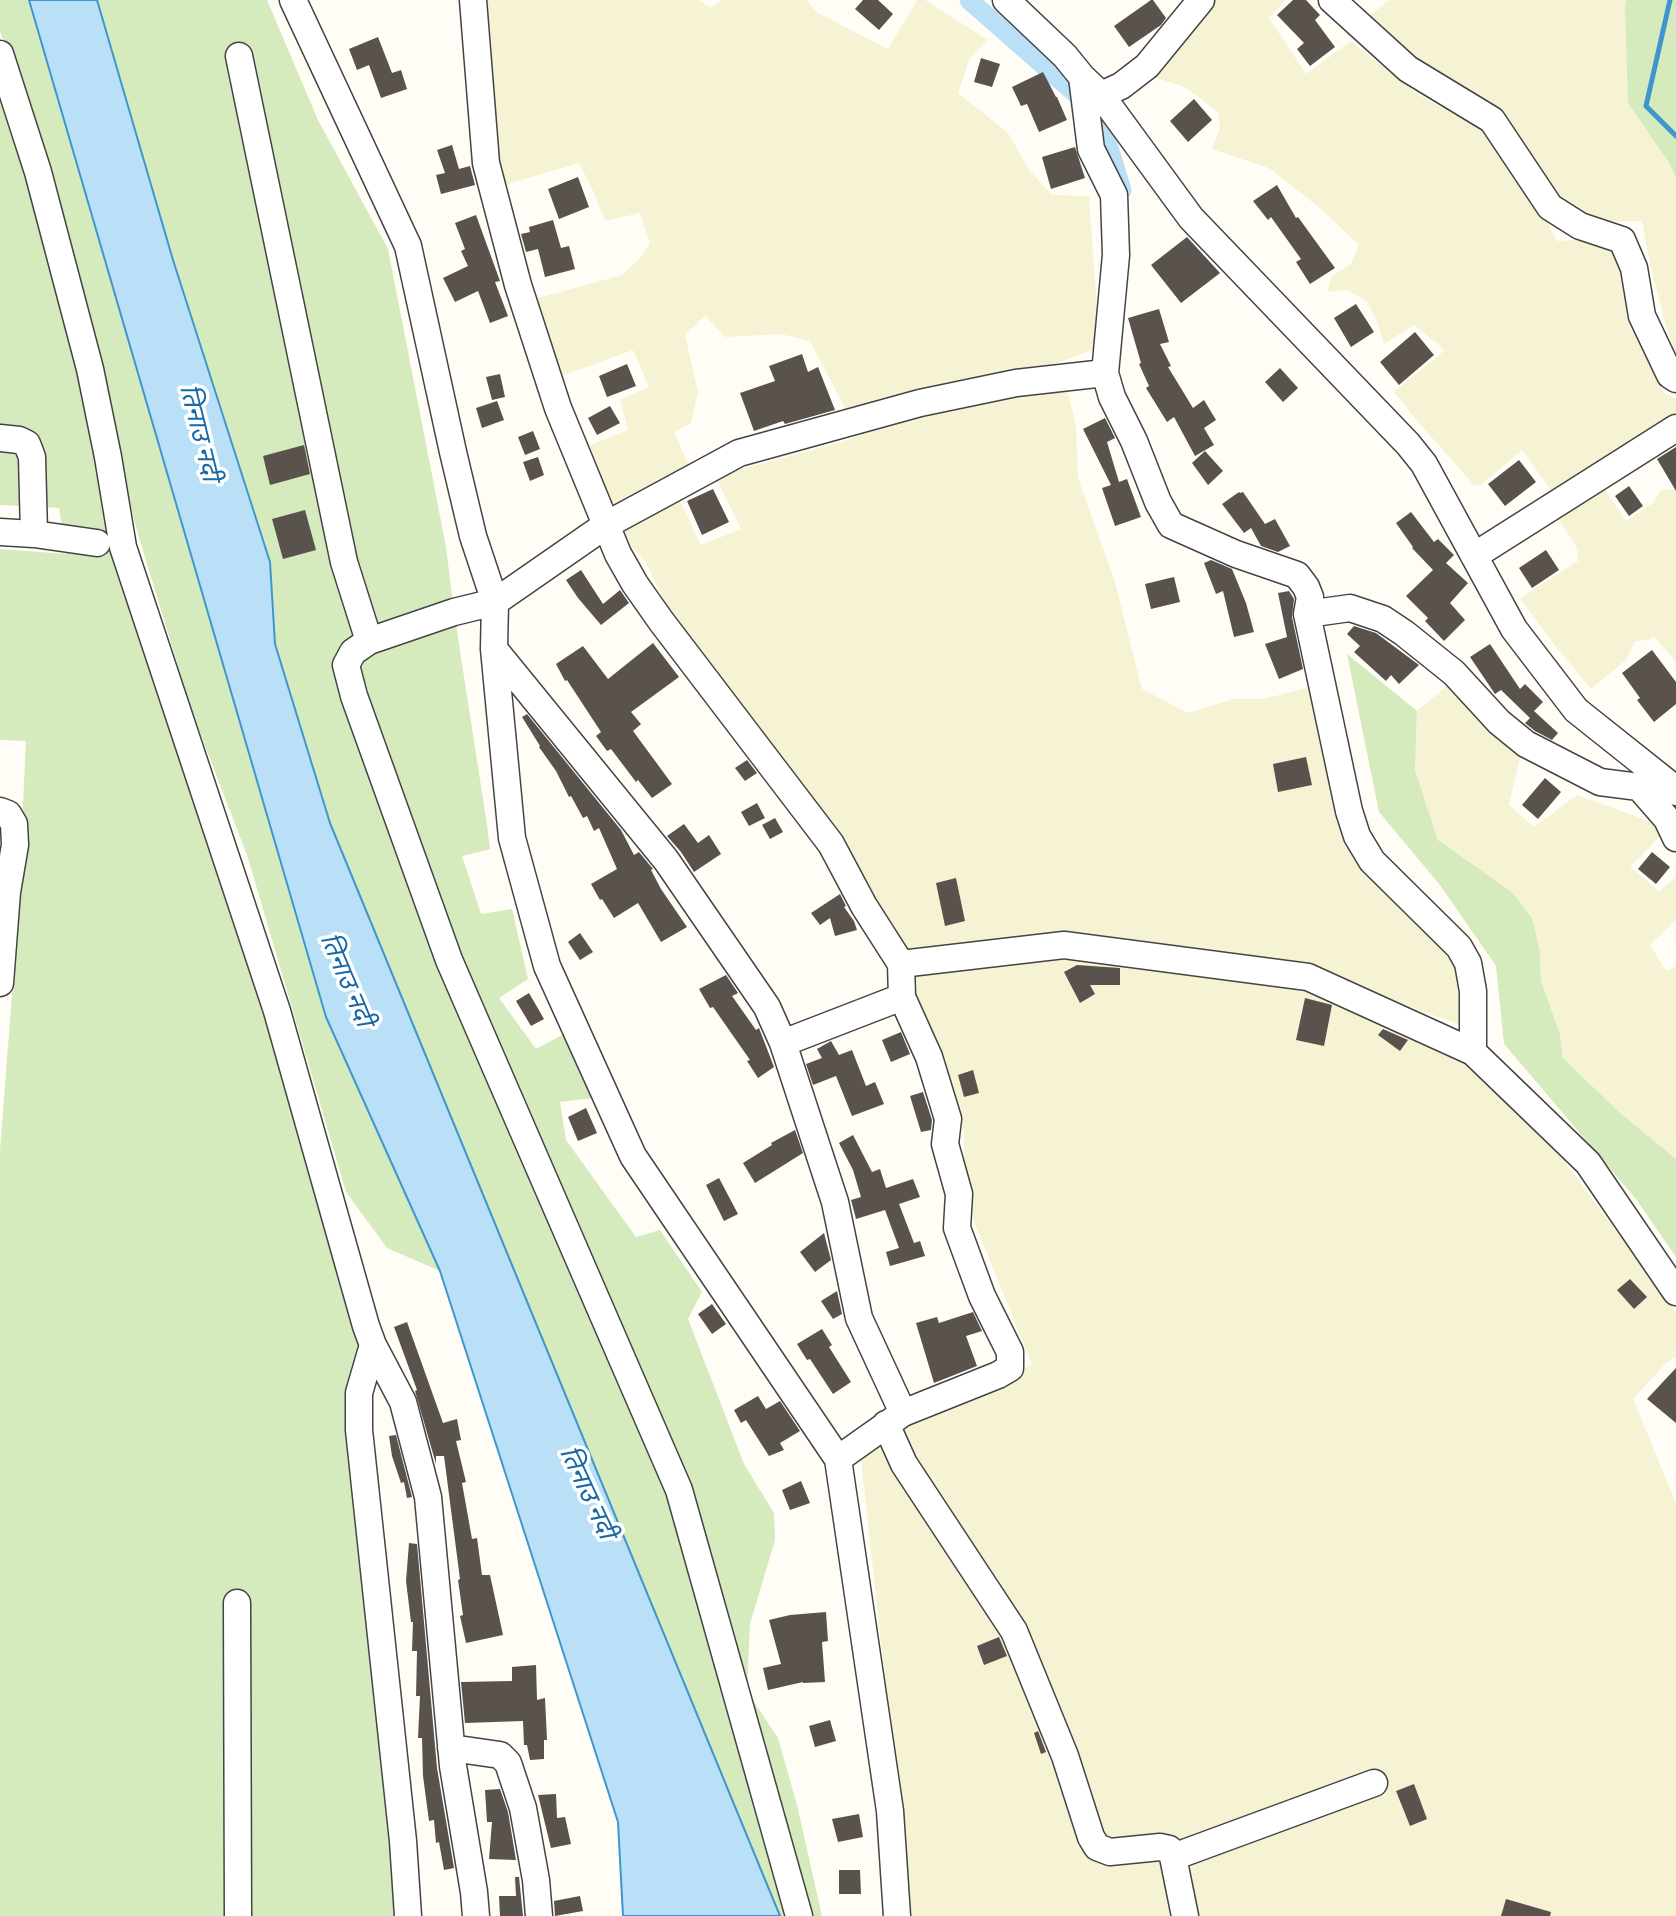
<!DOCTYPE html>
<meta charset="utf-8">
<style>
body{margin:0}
canvas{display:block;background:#fffdf5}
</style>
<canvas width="1676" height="1916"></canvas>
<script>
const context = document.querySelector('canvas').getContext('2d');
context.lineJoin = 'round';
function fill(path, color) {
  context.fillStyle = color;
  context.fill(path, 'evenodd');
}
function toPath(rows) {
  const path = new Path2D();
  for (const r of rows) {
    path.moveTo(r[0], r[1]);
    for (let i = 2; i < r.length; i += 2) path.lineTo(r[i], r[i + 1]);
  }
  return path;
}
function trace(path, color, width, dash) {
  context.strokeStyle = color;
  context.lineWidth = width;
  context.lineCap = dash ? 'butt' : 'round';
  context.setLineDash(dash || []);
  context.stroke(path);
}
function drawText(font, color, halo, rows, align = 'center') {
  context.font = font + ' "PT Serif","Noto Sans Devanagari",serif';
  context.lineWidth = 7;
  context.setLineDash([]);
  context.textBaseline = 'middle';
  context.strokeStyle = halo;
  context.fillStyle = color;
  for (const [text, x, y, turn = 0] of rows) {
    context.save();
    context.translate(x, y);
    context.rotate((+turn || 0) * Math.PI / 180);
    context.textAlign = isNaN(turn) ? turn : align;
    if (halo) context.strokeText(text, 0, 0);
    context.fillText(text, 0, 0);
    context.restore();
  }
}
fill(toPath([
 [473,0,699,0,710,8,722,0,806,0,818,13,888,49,917,0,925,0,988,40,970,58,958,93,1008,133,1030,171,1052,195,1089,196,1097,310,1095,349,1060,362,982,384,846,410,810,341,781,334,725,337,705,316,685,335,698,392,691,423,674,432,689,466,606,514,586,447,628,430,620,400,649,387,633,350,551,380,535,299,622,275,641,257,650,243,640,213,605,221,594,193,579,163,498,187],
 [1210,0,1286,0,1269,18,1306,74,1351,41,1417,94,1480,128,1521,175,1557,241,1619,237,1663,392,1676,399,1676,416,1612,452,1553,493,1522,450,1481,485,1474,485,1419,423,1394,392,1445,350,1414,325,1384,344,1378,324,1367,302,1348,290,1327,292,1332,276,1351,264,1359,245,1321,209,1269,168,1212,149,1220,128,1218,112,1185,87,1150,76],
 [1389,0,1626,0,1625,5,1668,161,1676,177,1676,355,1665,323,1650,264,1642,221,1574,221,1565,213,1516,132,1468,90,1411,54,1368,17],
 [1065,381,1076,425,1078,478,1115,582,1142,689,1188,713,1233,699,1264,699,1317,685,1381,878,1441,939,1466,986,1466,1027,1332,978,1168,951,908,958,672,616,645,561,619,534,678,497,701,545,741,529,715,476,838,443,903,421],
 [1602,485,1626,521,1653,503,1661,490,1676,489,1676,662,1654,636,1648,640,1635,641,1626,660,1591,689,1553,643,1520,598,1578,561,1577,548,1556,515],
 [1447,686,1521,754,1509,805,1534,827,1577,795,1668,828,1630,867,1659,891,1676,877,1676,920,1650,945,1666,971,1676,966,1676,1159,1619,1112,1563,1058,1560,1034,1541,981,1540,952,1512,892,1438,840,1415,770,1417,711],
 [1089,955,1309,985,1481,1068,1539,1127,1676,1312,1676,1356,1666,1363,1633,1399,1676,1503,1676,1916,905,1916,888,1708,860,1449,883,1433,1008,1378,1032,1364,969,1209,964,1181,964,1129,944,1082,934,1045,908,972]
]), '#f6f3d4');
fill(toPath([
 [0,0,29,0,326,1017,440,1271,387,1248,346,1192,248,858,191,709,138,534,102,401,63,221,0,31],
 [97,0,267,0,318,120,388,249,446,547,454,612,487,825,490,849,462,856,481,914,512,909,528,979,499,998,536,1049,564,1034,594,1098,560,1102,566,1140,636,1237,660,1230,702,1292,688,1319,744,1464,774,1513,775,1540,750,1624,747,1691,778,1738,797,1805,822,1916,780,1916,330,823,275,644,270,562,173,260],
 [1626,0,1676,0,1676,177,1668,161,1628,103,1625,5],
 [0,84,77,358,134,579,333,1169,369,1404,416,1916,0,1916,0,1150,17,929,26,741,0,740,0,549,67,554,59,508,0,505],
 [1347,654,1417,711,1415,770,1438,840,1512,892,1532,918,1540,952,1541,981,1560,1034,1563,1058,1619,1112,1676,1159,1676,1257,1636,1199,1504,1044,1496,966,1440,885,1379,812]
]), '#d5ebbd');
const water = toPath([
 [29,0,97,0,173,260,270,562,275,644,330,823,780,1916,623,1916,618,1822,440,1271,326,1017,29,0]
]);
fill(water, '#b9e0f7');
trace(water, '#3f96cf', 2);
trace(toPath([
 [1670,0,1646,106,1676,136]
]), '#3f96cf', 5);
trace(toPath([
 [969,0,1076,94],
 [1102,131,1106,138,1122,190]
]), '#b9e0f7', 19);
fill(toPath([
 [863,0,878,0,893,14,879,30,855,9],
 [1151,0,1153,0,1166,18,1161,25,1129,47,1114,26],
 [1293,0,1306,0,1320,15,1315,20,1335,47,1310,66,1297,49,1304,43,1277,15],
 [378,37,392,73,401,70,407,89,381,98,369,65,357,70,349,49],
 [981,58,1000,64,992,87,974,82],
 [1043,72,1056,97,1057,97,1067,120,1039,132,1027,104,1021,106,1012,87],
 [1194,99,1212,120,1188,142,1170,121],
 [452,145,459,169,470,166,475,185,441,194,436,175,445,173,437,150],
 [1075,147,1085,178,1051,189,1042,157],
 [578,177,589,207,559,219,548,189],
 [1277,185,1296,218,1298,217,1335,268,1310,284,1296,262,1301,259,1271,217,1268,220,1253,201],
 [476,215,500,281,495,282,508,316,490,323,478,291,455,302,443,278,468,266,461,251,465,249,455,223],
 [553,220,561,248,569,246,575,269,545,277,538,249,526,252,521,234,530,232,529,227],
 [1187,237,1220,273,1181,303,1151,265],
 [1356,304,1374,332,1351,347,1334,318],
 [1159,309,1169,342,1160,344,1171,366,1168,367,1193,408,1204,400,1216,420,1204,428,1214,445,1195,456,1174,417,1167,422,1146,388,1149,386,1139,364,1141,363,1128,318],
 [1415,332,1434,355,1399,385,1380,362],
 [802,354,808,372,818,367,835,410,785,424,783,421,754,431,740,393,775,381,769,366],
 [627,364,636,386,607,397,599,376],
 [1280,368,1298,388,1283,402,1265,382],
 [500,374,505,397,492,400,486,377],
 [497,401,504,420,482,428,476,408],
 [610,406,620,423,597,435,588,418],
 [1105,418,1115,438,1107,442,1119,482,1127,479,1141,517,1115,526,1102,488,1111,485,1083,429],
 [533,431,540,449,525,455,518,437],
 [304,445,310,474,270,485,263,456],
 [1676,447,1676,491,1657,459],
 [1205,451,1223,471,1208,485,1192,463],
 [538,457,544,475,530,481,523,462],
 [1519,460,1536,482,1505,506,1488,484],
 [1629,486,1643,506,1629,516,1615,496],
 [713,489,729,522,702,535,687,501],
 [1239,492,1240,493,1243,492,1265,524,1275,519,1290,546,1278,552,1261,546,1251,528,1244,533,1222,504],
 [305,510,316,550,283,559,272,519],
 [1411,512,1434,542,1438,539,1454,555,1446,563,1468,583,1450,603,1465,620,1444,641,1425,621,1428,618,1406,596,1433,570,1412,548,1413,547,1396,523],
 [1546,550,1559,570,1532,588,1519,568],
 [1211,560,1232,569,1246,603,1254,632,1234,637,1223,591,1216,594,1204,563],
 [581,570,603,604,620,590,629,603,601,625,578,598,566,580],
 [1174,577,1180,602,1151,609,1145,584],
 [1289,591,1294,599,1292,617,1303,669,1279,679,1265,644,1287,637,1278,593],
 [1354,626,1376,633,1419,665,1399,684,1391,675,1386,681,1354,652,1360,646,1347,634],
 [653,643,679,677,631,712,641,724,633,731,672,784,652,798,638,780,636,782,611,749,607,751,596,736,601,732,567,680,565,681,556,664,583,646,608,679],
 [1490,644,1520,689,1525,684,1543,702,1534,711,1558,733,1552,740,1535,731,1525,723,1530,718,1501,690,1495,694,1470,657],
 [1652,650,1676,682,1676,704,1654,722,1637,700,1640,698,1622,673],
 [527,714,621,830,634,855,639,852,653,869,651,870,661,889,687,927,661,942,638,903,614,918,602,899,600,900,591,884,617,869,599,828,594,831,587,816,583,818,571,796,569,797,556,771,539,747,540,746,522,717],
 [1306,757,1312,785,1278,792,1273,764],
 [747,760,757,773,745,781,735,768],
 [1545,778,1561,792,1538,819,1522,805],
 [757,803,765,818,749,826,741,812],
 [775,818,783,832,770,839,762,825],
 [684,824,698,843,709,835,721,854,694,872,681,852,667,836],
 [1652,852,1670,867,1656,884,1638,869],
 [956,878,965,921,945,926,936,883],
 [840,894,846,906,844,907,854,921,857,930,835,936,830,918,820,925,811,913],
 [580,933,593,952,580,960,568,942],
 [1077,965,1120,968,1120,985,1090,985,1095,994,1080,1003,1064,972],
 [726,975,738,993,732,996,756,1030,759,1028,774,1067,758,1078,747,1061,750,1060,713,1007,710,1008,699,989],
 [529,993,544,1019,531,1026,516,1001],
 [1305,998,1332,1005,1324,1046,1296,1040],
 [1383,1029,1408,1040,1400,1051,1378,1035],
 [901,1032,910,1054,891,1062,882,1040],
 [831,1041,839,1055,852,1050,866,1086,875,1082,884,1104,852,1116,836,1076,813,1085,806,1064,822,1058,817,1049],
 [973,1070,979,1093,964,1097,958,1075],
 [923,1092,932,1120,931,1130,921,1132,910,1096],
 [586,1108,597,1133,578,1141,568,1117],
 [795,1130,803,1153,755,1183,743,1163,772,1145,771,1143],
 [853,1135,872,1172,880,1169,886,1188,913,1179,920,1197,899,1204,914,1243,920,1241,925,1256,890,1266,886,1252,899,1248,885,1210,856,1219,851,1200,861,1197,853,1170,839,1143],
 [719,1178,738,1214,724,1221,706,1185],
 [824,1233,831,1260,815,1272,800,1252],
 [1630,1279,1647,1297,1634,1309,1617,1290],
 [837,1291,842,1314,833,1319,821,1301],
 [712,1304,726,1324,712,1334,698,1314],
 [973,1312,982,1331,966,1336,977,1366,934,1383,916,1323,937,1317,939,1323],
 [407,1322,443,1423,457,1419,461,1440,456,1441,466,1482,462,1483,472,1539,477,1538,482,1575,490,1575,503,1635,466,1643,460,1616,463,1615,458,1580,460,1579,444,1456,436,1456,436,1464,415,1391,417,1390,394,1327],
 [822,1329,832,1345,829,1347,851,1382,833,1394,810,1359,807,1360,797,1344],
 [1676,1368,1676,1423,1647,1399],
 [758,1396,766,1409,780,1401,800,1431,780,1443,784,1450,769,1456,746,1420,741,1423,734,1410],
 [396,1435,412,1497,407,1498,404,1482,401,1483,392,1456,389,1436],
 [801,1481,810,1503,790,1510,782,1490],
 [409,1543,417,1544,437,1768,454,1868,444,1870,439,1842,436,1843,434,1820,429,1821,423,1776,422,1738,418,1738,420,1696,416,1696,417,1651,412,1651,413,1622,411,1622,406,1581],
 [826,1612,828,1641,822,1642,825,1682,803,1683,803,1682,768,1690,763,1668,781,1664,769,1620,790,1615],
 [999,1637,1007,1656,984,1665,977,1646],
 [536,1665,537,1700,545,1698,547,1740,544,1740,544,1759,530,1760,527,1745,524,1745,523,1721,465,1723,461,1682,512,1681,512,1667],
 [830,1720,836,1741,815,1747,809,1726],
 [1038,1731,1046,1752,1041,1754,1034,1733],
 [1414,1784,1427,1819,1410,1826,1396,1791],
 [500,1789,508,1812,516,1860,489,1859,492,1822,487,1822,485,1790],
 [556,1794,557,1818,565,1817,571,1844,551,1848,538,1795],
 [859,1814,863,1837,838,1842,832,1819],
 [839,1870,860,1870,861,1894,839,1894],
 [515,1877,519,1877,523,1916,500,1916,499,1896,516,1896],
 [580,1896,583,1911,555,1916,554,1901],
 [1506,1899,1551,1912,1550,1916,1501,1916]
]), '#5a524d');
const minor = toPath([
 [293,0,408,246,453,452,473,536,495,602,494,649,512,838,547,966,633,1156,838,1459,890,1811,897,1916],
 [473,0,486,163,518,285,558,408,618,554,635,584,661,621,831,844,864,906,901,964,902,997,929,1057,948,1119,945,1144,959,1194,957,1228,982,1296,1010,1352,1010,1368,998,1375,903,1413,838,1459],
 [1006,0,1065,56,1082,77,1101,95,1191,218,1408,444,1424,464,1514,629,1576,710,1669,784,1676,792],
 [1332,0,1408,69,1492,120,1550,207,1580,226,1622,240,1634,268,1642,316,1670,375,1676,379],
 [0,54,38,172,90,369,108,457,123,547,277,1011,366,1326,373,1345,403,1402,428,1497,453,1766,474,1892,476,1916],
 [239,56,344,562,369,641],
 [1082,77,1091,149,1114,195,1116,255,1105,373,1112,397,1134,441,1158,502,1171,525,1236,554,1297,575,1306,587,1310,597,1307,614,1349,811,1357,836,1372,861,1459,947,1468,963,1473,991,1473,1052],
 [1101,95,1121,86,1147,66,1201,0],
 [0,438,19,440,27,444,32,457,34,534,97,543],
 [0,532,34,534],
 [1474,556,1676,428],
 [1307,614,1350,608,1383,619,1404,633,1454,673,1499,722,1526,744,1600,782,1639,787,1667,819,1676,838],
 [494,649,666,860,767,1007,783,1043,835,1202,859,1318,903,1413],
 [0,811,8,814,14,824,15,845,7,892,0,983],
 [901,964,1064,945,1308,977,1473,1052,1588,1163,1676,1292],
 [783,1043,902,997],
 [373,1345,359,1393,359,1430,403,1841,408,1916],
 [886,1424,904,1464,1014,1631,1065,1756,1091,1837,1097,1847,1110,1852,1160,1847,1169,1849,1173,1857,1185,1916],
 [237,1603,238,1916],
 [451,1748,500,1755,508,1763,523,1808,536,1880,539,1916],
 [1173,1857,1374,1783],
 [799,1916,679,1490,449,960,354,696,346,665,353,652,369,641,454,612,495,602,606,525,739,453,920,403,1016,383,1105,373]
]);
trace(minor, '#444', 29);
trace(minor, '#fff', 26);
drawText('italic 26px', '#1768a6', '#fff', [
 ["तिनाउ नदी",199,433,76],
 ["तिनाउ नदी",346,980,67],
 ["तिनाउ नदी",587,1493,65]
]);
</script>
